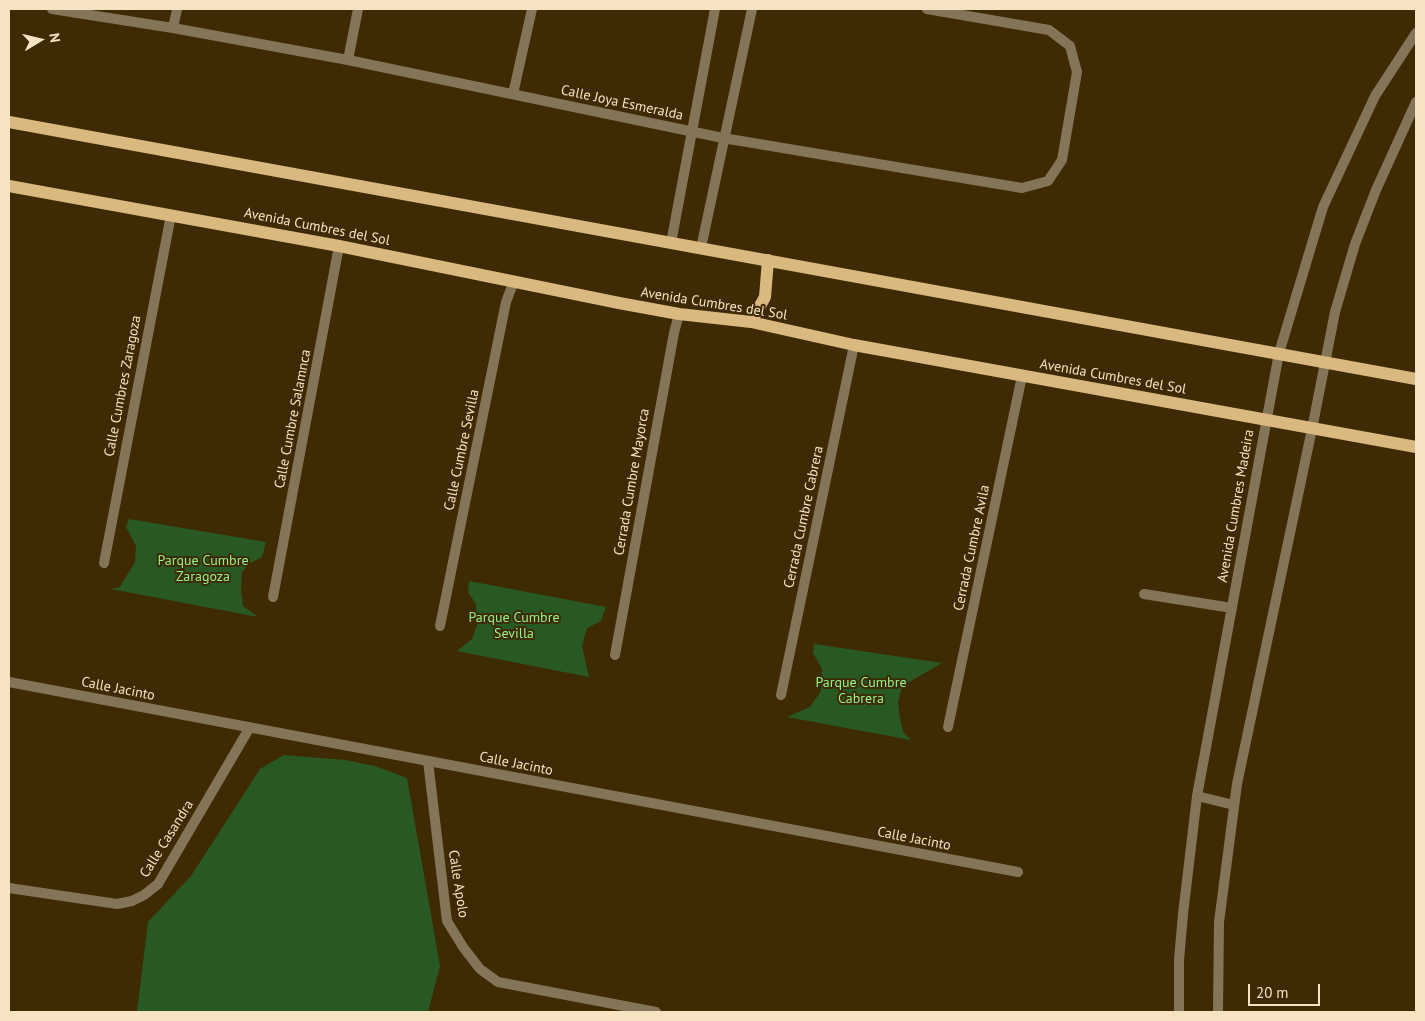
<!DOCTYPE html>
<style>
body{margin:0}
#map{position:relative;width:1425px;height:1021px;overflow:hidden;background:#3e2b04;font-family:"PT Sans",sans-serif}
canvas{display:block}
.frame{position:absolute;inset:0;border:10px solid #f6e3c1;pointer-events:none}
.north{position:absolute;left:15px;top:15px;width:50px;height:50px;-webkit-text-stroke:4px #3e2b04;paint-order:stroke;rotate:81deg;font-size:14px;font-weight:700;line-height:20px;text-align:center;color:#f6e3c1}
.north::after{content:'';display:block;margin:auto;width:18px;height:22px;background:#f6e3c1;clip-path:polygon(50% 0,100% 100%,50% 72%,0 100%)}
.scale{position:absolute;left:1248px;top:984px;width:72px;height:22px;box-sizing:border-box;border:2px solid #f6e3c1;border-top:0;padding-left:6px;font-size:15px;line-height:18px;white-space:nowrap;color:#f6e3c1;-webkit-text-stroke:4px #3e2b04;paint-order:stroke}
</style>
<div id="map">
<canvas width="1425" height="1021"></canvas>
<div class="frame"></div>
<div class="north">N</div>
<div class="scale">20 m</div>
</div>
<script>
const context = document.querySelector('canvas').getContext('2d');
context.lineJoin = 'round';
function fill(path, color) {
  context.fillStyle = color;
  context.fill(path, 'evenodd');
}
function toPath(rows) {
  const path = new Path2D();
  for (const r of rows) {
    path.moveTo(r[0], r[1]);
    for (let i = 2; i < r.length; i += 2) path.lineTo(r[i], r[i + 1]);
  }
  return path;
}
function trace(path, color, width, dash) {
  context.strokeStyle = color;
  context.lineWidth = width;
  context.lineCap = dash ? 'butt' : 'round';
  context.setLineDash(dash || []);
  context.stroke(path);
}
function drawText(font, color, halo, rows, align = 'center') {
  context.font = font + ' "PT Sans",sans-serif';
  context.lineWidth = 4;
  context.setLineDash([]);
  context.textBaseline = 'middle';
  context.strokeStyle = halo;
  context.fillStyle = color;
  for (const [text, x, y, turn = 0] of rows) {
    context.save();
    context.translate(x, y);
    context.rotate((+turn || 0) * Math.PI / 180);
    context.textAlign = isNaN(turn) ? turn : align;
    if (halo) context.strokeText(text, 0, 0);
    context.fillText(text, 0, 0);
    context.restore();
  }
}
fill(toPath([
 [129,519,266,542,262,557,250,563,242,572,241,591,243,606,258,617,111,589,120,587,135,562,136,546,126,527],
 [469,581,606,607,601,621,587,628,582,646,589,677,457,651,472,639,477,625,476,604,468,592],
 [814,644,942,663,902,686,898,702,900,719,903,732,911,740,787,717,810,707,821,691,822,669,813,653],
 [284,755,345,760,375,766,407,778,440,966,428,1012,137,1012,148,922,191,876,260,769]
]), '#285922');
trace(toPath([
 [52,9,173,28,348,60,723,138,1022,188,1048,181,1062,160,1077,72,1070,46,1049,30,927,9],
 [173,28,177,9],
 [348,60,358,9],
 [513,94,532,9],
 [671,243,715,9],
 [701,248,752,9],
 [104,563,171,215],
 [1144,594,1232,608],
 [273,597,339,246],
 [440,626,506,302,514,281],
 [615,655,674,333,679,314],
 [9,682,1018,872],
 [781,695,854,345],
 [948,727,1022,376],
 [428,761,447,921,463,947,480,969,498,982,656,1012],
 [9,888,117,904,132,901,144,895,158,884,250,727]
]), '#847559', 10);
trace(toPath([
 [1197,796,1234,805],
 [1179,1012,1179,960,1183,914,1197,796,1279,353,1323,207,1375,96,1416,33],
 [1218,1012,1219,922,1237,784,1312,429,1335,312,1355,244,1376,190,1416,102]
]), '#847559', 10);
trace(toPath([
 [9,122,1416,379],
 [9,186,339,246,619,303,679,314,751,322,854,345,1416,447],
 [751,322,765,297,768,260]
]), '#dab980', 12);
drawText('14px', '#f6e3c1', '#3e2b04', [
 ["Calle Joya Esmeralda",622,103,12],
 ["Avenida Cumbres del Sol",317,227,11],
 ["Avenida Cumbres del Sol",714,304,9],
 ["Avenida Cumbres del Sol",1113,377,10],
 ["Calle Cumbres Zaragoza",123,386,-79],
 ["Calle Cumbre Salamnca",293,419,-79],
 ["Calle Cumbre Sevilla",462,450,-78],
 ["Cerrada Cumbre Mayorca",632,482,-80],
 ["Avenida Cumbres Madeira",1236,506,-80],
 ["Cerrada Cumbre Cabrera",804,517,-78],
 ["Cerrada Cumbre Avila",972,548,-78],
 ["Calle Jacinto",118,689,11],
 ["Calle Jacinto",516,764,11],
 ["Calle Casandra",167,839,-58],
 ["Calle Jacinto",914,839,11],
 ["Calle Apolo",458,884,81]
]);
drawText('14px', '#93f386', '#3e2b04', [
 ["Parque Cumbre",203,561],
 ["Zaragoza",203,577],
 ["Parque Cumbre",514,618],
 ["Sevilla",514,634],
 ["Parque Cumbre",861,683],
 ["Cabrera",861,699]
]);
</script>
